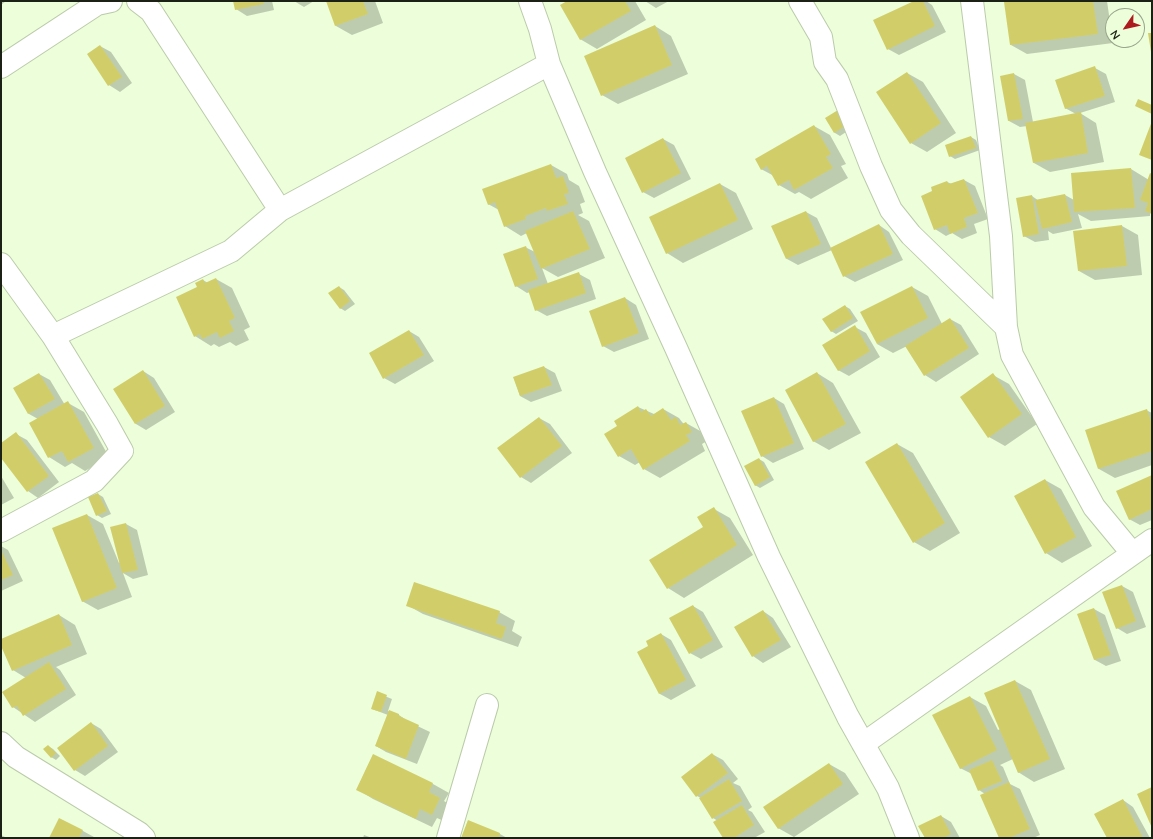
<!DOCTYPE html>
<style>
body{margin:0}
#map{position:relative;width:1153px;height:839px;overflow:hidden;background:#edfedb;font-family:"Nunito Sans",sans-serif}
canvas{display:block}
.frame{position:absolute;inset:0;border:2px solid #1b2114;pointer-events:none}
.north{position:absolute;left:1105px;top:8px;width:40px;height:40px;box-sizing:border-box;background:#edfedb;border:1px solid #99a68b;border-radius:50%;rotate:236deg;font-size:11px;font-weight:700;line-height:16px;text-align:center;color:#1b2114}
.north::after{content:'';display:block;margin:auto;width:14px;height:18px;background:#ad1b1e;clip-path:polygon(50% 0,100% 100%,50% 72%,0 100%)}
</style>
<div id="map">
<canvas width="1153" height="839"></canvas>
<div class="frame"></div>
<div class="north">N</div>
</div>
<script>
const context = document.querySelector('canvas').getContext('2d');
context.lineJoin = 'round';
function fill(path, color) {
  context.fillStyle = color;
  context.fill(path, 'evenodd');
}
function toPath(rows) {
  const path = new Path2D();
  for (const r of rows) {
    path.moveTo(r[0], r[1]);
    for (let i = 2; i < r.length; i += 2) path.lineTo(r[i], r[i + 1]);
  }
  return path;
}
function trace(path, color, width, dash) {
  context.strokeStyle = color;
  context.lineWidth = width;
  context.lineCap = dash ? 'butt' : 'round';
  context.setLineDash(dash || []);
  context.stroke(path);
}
fill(toPath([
 [1,1,6,1,1,5],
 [234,1,272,1,274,10,247,16,236,9],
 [294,1,314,1,304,7],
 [327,1,375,1,383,23,352,35,336,26],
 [569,1,635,1,646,20,597,49,580,39],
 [645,1,669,1,656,8],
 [916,1,926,1,932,5,946,32,899,55,888,49],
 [1020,1,1107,1,1113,43,1027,54,1011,45],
 [655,26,671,36,688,74,618,104,602,95],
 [100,46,111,52,132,83,120,92,109,85,88,54],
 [1095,68,1106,74,1115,102,1080,113,1096,123,1104,162,1050,172,1034,163,1027,126,1020,127,1009,121,1014,74,1025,80,1033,122,1076,114,1065,108],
 [907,73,923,82,956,133,927,152,911,143],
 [826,119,852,128,840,136,835,133],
 [814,126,830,135,846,164,841,166,848,178,811,199,799,192,795,194,779,185,774,176,761,169],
 [971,137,976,140,980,150,955,159,950,156],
 [663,139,674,145,691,179,654,198,643,192],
 [551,165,567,174,569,180,579,186,585,202,580,204,583,213,578,215,589,221,605,258,558,277,542,268,548,284,579,274,590,280,596,299,547,316,536,310,530,292,527,293,516,286,525,247,535,252,527,233,521,236,505,226,499,210,488,204],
 [1131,169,1149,180,1152,175,1152,214,1150,213,1150,216,1091,221,1078,214,1082,228,1053,234,1048,231,1049,240,1035,242,1024,236,1032,196,1039,201,1065,195,1074,200,1072,174],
 [964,180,975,186,988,219,974,224,977,233,962,239,952,233,946,236,935,229,933,191,947,182,952,184],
 [720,184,736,193,753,229,683,263,667,253],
 [806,212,817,218,831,248,879,225,889,232,903,260,855,282,844,276,832,250,798,265,787,259,773,227],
 [1122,226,1138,235,1142,275,1095,280,1079,271],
 [216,279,232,288,250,327,244,330,249,340,236,346,230,342,219,347,214,344,211,346,195,336,177,298,198,287,203,280,208,283],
 [339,287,344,290,355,304,345,311,340,308],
 [912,287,928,296,942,324,950,319,961,325,979,354,936,382,925,375,907,346,893,353,877,344],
 [625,298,636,305,649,339,614,352,603,346],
 [845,306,850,309,858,321,836,334,831,331],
 [855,327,866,333,880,357,849,376,838,370],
 [409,331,419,337,434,361,395,384,384,378],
 [544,367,555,373,562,391,531,402,520,396,514,378],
 [143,371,154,378,175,412,146,430,136,424,114,389],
 [817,373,833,383,861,433,829,450,813,441],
 [39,374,50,380,65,405,68,403,84,412,109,457,85,471,72,463,65,467,49,457,38,419,29,414,14,388],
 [993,375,1009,384,1037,424,1005,446,989,437],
 [774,398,784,404,804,449,773,463,762,456],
 [638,407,654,414,663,409,679,418,682,422,684,424,686,423,702,432,707,441,702,444,705,451,660,478,644,469,640,462,635,465,619,456,618,427],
 [1146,410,1152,413,1152,465,1115,478,1099,469,1086,431],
 [539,418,550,424,572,453,531,483,521,477],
 [16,434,27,440,59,482,38,498,28,491,1,456,1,445],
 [897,444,913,453,960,533,930,551,914,542],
 [759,459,764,462,774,480,760,488,755,485],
 [1,476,14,498,1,505],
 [1152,476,1152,520,1140,525,1129,519],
 [1045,480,1061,489,1092,546,1062,563,1046,553],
 [98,494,103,497,111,514,102,518,97,515],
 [714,509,730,518,753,555,684,598,668,588,705,527],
 [87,515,103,524,119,563,120,562,126,524,137,530,148,575,133,579,123,573,132,597,98,610,82,601],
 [1,546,8,550,23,581,1,591],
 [1122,586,1133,592,1146,627,1127,634,1117,628],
 [407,605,499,612,515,621,512,631,522,637,518,647,423,614],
 [693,606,703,612,723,647,701,659,690,653],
 [1094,609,1105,615,1121,661,1106,666,1095,660,1079,614],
 [763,611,773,618,791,647,763,663,753,656],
 [59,615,75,625,87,654,56,667,60,670,76,695,35,722,13,707,26,678,13,670,1,643,1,640],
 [661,634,671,640,696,686,671,700,660,694,638,652,650,646],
 [1015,681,1031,690,1065,769,1034,782,1018,772,1013,759,1000,765,1003,767,1010,784,1020,789,1040,835,1033,838,1000,838,985,794,979,790,972,774,960,768,970,697,986,706,998,730,1000,729],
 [377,693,392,699,388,711,399,715,409,722,430,732,417,764,386,752,376,746,388,715,372,709],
 [91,723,101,729,118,752,85,776,75,770],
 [48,746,53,749,60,756,56,760,51,757],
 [712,754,723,760,738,779,733,783,740,786,752,807,748,810,752,812,765,832,754,838,724,838,718,821,713,818,701,798,697,796,683,777],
 [373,755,433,784,449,793,444,801,455,808,448,823,437,818,432,827,373,799,357,789],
 [829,764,845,773,859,794,794,837,778,828],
 [1123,800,1133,807,1150,838,1108,838],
 [941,816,951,822,960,838,926,838],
 [60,819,83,831,94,837,93,838,50,838],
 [468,821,500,834,507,838,462,838],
 [1,835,7,838,1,838],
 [364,835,372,838,363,838]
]), '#0003');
fill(toPath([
 [233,1,263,1,264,4,235,10],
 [326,1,363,1,368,14,335,26],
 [567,1,625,1,631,11,580,40,560,5],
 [914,1,923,1,935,26,887,50,873,20],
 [1013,1,1093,1,1098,34,1010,45,1004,2],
 [655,25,672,65,601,96,584,56],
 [1148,33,1152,33,1152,52,1151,52],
 [100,45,122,77,108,86,87,54],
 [1095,66,1105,96,1065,109,1055,80],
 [907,72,941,123,910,144,876,92],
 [1014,73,1023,119,1008,121,1000,76],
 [1138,99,1152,105,1152,114,1135,106],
 [838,110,847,125,834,133,825,118],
 [1081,112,1088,153,1033,163,1025,123],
 [1152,121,1152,160,1139,155],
 [814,125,831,154,826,157,833,168,794,190,789,180,778,186,767,166,761,170,755,159],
 [971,136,976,148,949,157,945,145],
 [663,138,681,173,642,193,625,158],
 [551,164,556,178,563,176,569,193,564,194,568,204,547,211,546,208,525,216,526,219,504,227,495,202,488,205,482,189],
 [1131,168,1135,208,1074,212,1071,173],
 [1150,173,1152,174,1152,214,1145,211,1148,203,1140,200],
 [964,179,978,213,964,218,967,227,950,234,947,225,934,230,921,196,932,191,931,187,947,181,949,184],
 [720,183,738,220,666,254,649,217],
 [1065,194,1072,222,1042,229,1035,200],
 [1032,195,1039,234,1023,237,1016,198],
 [573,211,590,249,541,269,525,231],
 [806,211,821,244,786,259,771,226],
 [879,224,893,254,843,277,830,248],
 [1122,225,1127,266,1078,271,1073,231],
 [526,246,538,279,515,287,503,254],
 [579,272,586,293,535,311,528,290],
 [216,278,235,318,229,321,234,331,220,338,217,332,202,339,200,334,194,337,176,297,197,287,195,283,203,279,205,283],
 [339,286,350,301,340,309,328,293],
 [912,286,928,318,877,344,860,312],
 [625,297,639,333,602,347,589,311],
 [845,305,853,318,831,332,822,319],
 [950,318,969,348,924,376,905,346],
 [855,325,870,351,838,371,822,345],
 [409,330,424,355,383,379,369,353],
 [544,366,552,385,520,396,513,377],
 [143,370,165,406,135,424,113,389],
 [817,372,846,424,813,442,785,390],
 [39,373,55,399,28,414,13,388],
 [993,373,1022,414,988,438,960,397],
 [774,397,794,443,761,457,741,411],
 [68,401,94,448,68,462,62,451,48,458,29,423],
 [638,406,641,412,646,409,651,416,663,408,671,420,676,417,680,425,686,422,692,432,686,435,690,441,643,470,631,449,618,457,604,434,617,426,614,421],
 [1147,409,1152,424,1152,451,1098,469,1085,430],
 [539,417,562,446,520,478,497,448],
 [16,432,49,476,27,492,1,458,1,443],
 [897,443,945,523,913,543,865,462],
 [759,458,770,477,755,486,744,466],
 [1152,475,1152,509,1129,520,1116,491],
 [1045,479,1076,537,1045,554,1014,496],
 [98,493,107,511,96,516,88,497],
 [714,507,737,545,667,589,649,560,703,527,697,517],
 [87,514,117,588,82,602,52,528],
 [126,523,138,570,122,573,110,527],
 [1,550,13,575,1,580],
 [414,582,500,611,496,623,506,627,502,639,406,606],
 [1122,585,1136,621,1116,629,1102,592],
 [693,605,713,640,689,654,669,618],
 [1094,608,1111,655,1094,660,1077,614],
 [763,610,781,640,752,657,734,627],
 [59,614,72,645,12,671,1,646,1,639],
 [661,633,686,680,659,694,637,652,648,646,646,641],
 [49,662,66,689,23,716,17,706,12,708,2,692],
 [1015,680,1050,759,1018,773,984,693],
 [377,691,387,695,381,712,371,709],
 [970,696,997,750,960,769,932,715],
 [389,710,399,714,399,716,419,725,406,759,375,746],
 [91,722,108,746,74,771,57,748],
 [48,745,56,753,51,758,43,749],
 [712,753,728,773,696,797,681,777],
 [373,754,433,783,429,792,440,798,432,815,420,809,416,819,356,790],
 [992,760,1002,781,978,791,969,770],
 [829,763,843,784,778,829,763,807],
 [729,779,742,801,712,819,699,798],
 [1009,782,1030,829,1009,838,999,838,980,795],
 [1152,787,1152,828,1137,794],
 [1123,799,1143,838,1107,838,1094,814],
 [742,805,754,825,734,838,723,838,713,822],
 [941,815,951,834,943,838,925,838,918,826],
 [59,818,83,830,79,838,49,838],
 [468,820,500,833,499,838,461,838]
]), '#d1ce6a');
const minor = toPath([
 [138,1,151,11,280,210],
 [530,1,540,29,549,64,595,172,676,348,769,557,848,717,888,788,908,838],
 [800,1,821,37,825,62,837,79,871,166,891,210,911,235,1006,327],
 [972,1,1001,236,1006,327,1012,355,1094,507,1132,553],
 [1,67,97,4,111,1],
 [1,264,53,336,107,424,122,451,94,481,1,531],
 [53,336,231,251,280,210,549,64],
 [1,743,16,757,139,833,144,838],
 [863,744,1152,540],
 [448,838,487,705]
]);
trace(minor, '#bbcba9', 24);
trace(minor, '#fff', 22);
</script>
